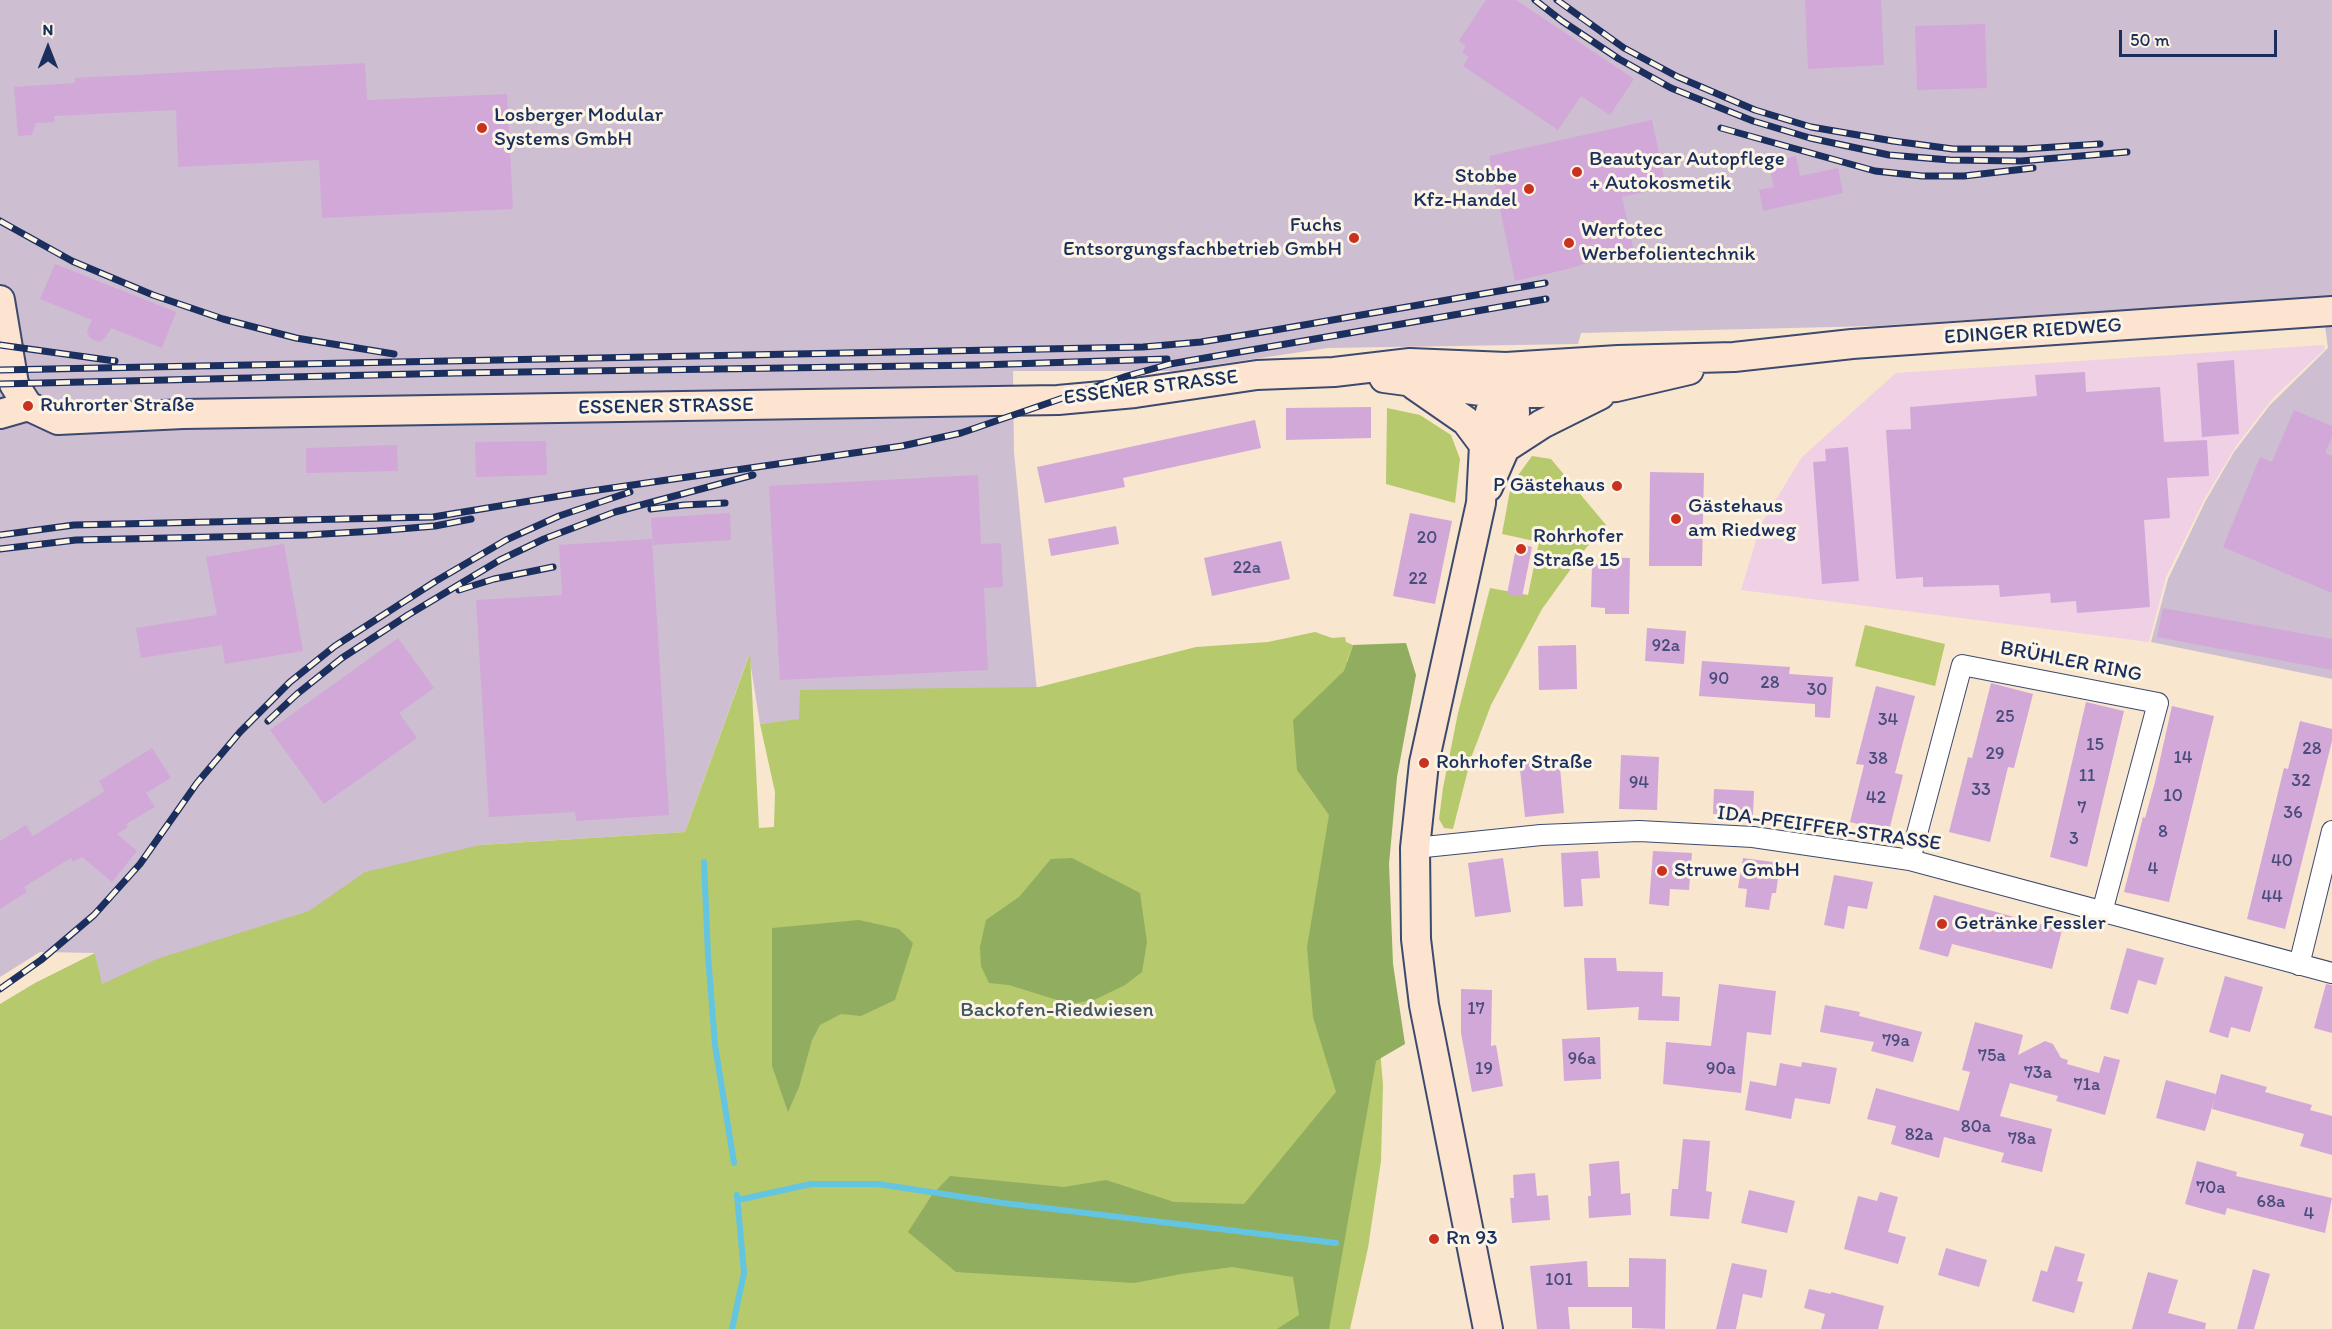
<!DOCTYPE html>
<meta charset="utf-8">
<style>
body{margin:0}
#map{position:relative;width:2332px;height:1329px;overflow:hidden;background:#f8e6ce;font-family:Itim,sans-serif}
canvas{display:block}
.north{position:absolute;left:18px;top:18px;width:60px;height:60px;-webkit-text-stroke:4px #fcf5e5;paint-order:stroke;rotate:0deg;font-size:16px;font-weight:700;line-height:24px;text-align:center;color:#1b2f5e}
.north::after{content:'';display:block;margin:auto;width:21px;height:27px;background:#1b2f5e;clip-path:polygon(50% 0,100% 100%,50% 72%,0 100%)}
.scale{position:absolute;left:2119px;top:30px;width:158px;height:27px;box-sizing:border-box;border:3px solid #1b2f5e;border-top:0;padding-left:8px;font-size:18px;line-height:21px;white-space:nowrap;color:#1b2f5e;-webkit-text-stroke:4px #fcf5e5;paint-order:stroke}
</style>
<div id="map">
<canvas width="2332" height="1329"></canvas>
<div class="north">N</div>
<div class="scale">50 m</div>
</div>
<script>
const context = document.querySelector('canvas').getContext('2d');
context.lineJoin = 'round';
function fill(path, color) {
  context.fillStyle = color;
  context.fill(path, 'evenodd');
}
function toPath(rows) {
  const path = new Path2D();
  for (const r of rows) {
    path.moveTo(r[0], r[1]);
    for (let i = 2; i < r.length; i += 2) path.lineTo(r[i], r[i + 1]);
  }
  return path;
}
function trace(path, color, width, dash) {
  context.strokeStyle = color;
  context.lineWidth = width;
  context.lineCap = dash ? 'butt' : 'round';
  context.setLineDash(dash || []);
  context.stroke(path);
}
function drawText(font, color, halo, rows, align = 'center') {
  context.font = font + ' Itim,sans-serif';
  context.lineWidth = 6;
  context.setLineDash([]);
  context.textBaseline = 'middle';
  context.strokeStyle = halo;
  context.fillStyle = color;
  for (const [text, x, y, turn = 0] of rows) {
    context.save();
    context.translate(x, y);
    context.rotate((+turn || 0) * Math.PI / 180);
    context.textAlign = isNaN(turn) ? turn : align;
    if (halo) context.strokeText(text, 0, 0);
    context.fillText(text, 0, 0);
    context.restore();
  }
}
fill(toPath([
 [2324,345,2325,349,2273,398,2236,446,2205,498,2166,577,2149,642,1741,590,1761,524,1802,457,1896,373]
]), '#f0d0e5');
fill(toPath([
 [0,0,2332,0,2332,679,2151,642,2168,579,2205,502,2234,452,2270,405,2328,348,2321,297,1875,326,1581,333,1578,344,1328,348,1172,371,1013,371,1014,452,1037,692,760,724,749,655,685,832,480,845,240,958,103,992,95,953,40,952,0,977]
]), '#cebed2');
fill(toPath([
 [1387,408,1420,415,1451,435,1460,459,1455,503,1386,484],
 [1532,456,1551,459,1606,525,1586,548,1542,609,1491,705,1471,758,1453,829,1444,828,1439,819,1443,788,1458,713,1490,588,1528,595,1539,542,1502,534,1511,485],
 [1865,625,1945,644,1935,686,1855,666],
 [1315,632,1332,638,1345,637,1346,642,1353,645,1347,661,1383,1085,1381,1161,1368,1248,1350,1329,0,1329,0,1004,35,983,95,953,102,984,157,959,309,911,365,872,480,845,685,832,750,653,759,828,774,827,775,792,760,724,799,719,800,690,1039,687,1196,647,1268,642]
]), '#b6c96c');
fill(toPath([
 [1406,643,1416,675,1397,777,1389,864,1393,964,1405,1044,1376,1061,1329,1329,1277,1329,1299,1315,1293,1277,1232,1267,1181,1274,1134,1283,956,1272,908,1232,932,1195,950,1176,1064,1187,1106,1180,1174,1202,1244,1204,1336,1092,1313,1017,1307,947,1329,815,1297,770,1293,720,1344,671,1353,645],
 [1072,858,1140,893,1147,942,1142,972,1125,985,1094,1000,1070,1004,1009,985,989,983,981,966,980,947,986,920,1019,897,1051,859],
 [859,920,899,929,913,943,895,1000,861,1016,841,1014,820,1025,812,1040,799,1087,788,1112,772,1066,772,928]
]), '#90ad60');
trace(toPath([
 [704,862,708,955,715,1045,734,1163],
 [738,1200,811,1184,878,1184,1003,1203,1336,1243],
 [732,1329,744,1273,737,1195]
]), '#64c5e2', 6);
fill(toPath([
 [1486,0,1516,0,1634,79,1610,115,1581,96,1558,130,1463,66,1469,57,1462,52,1466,46,1459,41],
 [1805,0,1881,0,1884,65,1808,69],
 [1985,24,1987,88,1917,90,1915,26],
 [365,63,367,100,507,94,513,209,322,218,319,160,178,167,176,110,54,116,55,122,36,123,32,135,18,136,14,87,75,83,75,78],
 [1652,120,1666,187,1622,197,1633,248,1568,269,1515,281,1489,156],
 [1796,156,1800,176,1838,168,1843,193,1763,211,1759,190,1774,187,1768,163],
 [55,264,176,312,162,348,111,328,105,338,99,342,90,338,87,331,92,320,40,299],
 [2234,360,2239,434,2202,437,2197,363],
 [2085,372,2086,392,2160,387,2164,442,2207,440,2209,476,2167,478,2170,518,2144,520,2150,607,2077,613,2076,601,2051,603,2050,593,2000,597,1999,585,1923,587,1923,577,1896,579,1886,430,1911,429,1910,407,2037,396,2035,375],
 [1371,407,1371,438,1286,440,1286,408],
 [2294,410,2332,426,2332,437,2325,453,2332,456,2332,593,2223,547,2260,457,2272,462],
 [1255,420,1261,448,1123,478,1125,487,1045,503,1037,467],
 [546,441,547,475,476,477,475,442],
 [397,445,398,471,306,473,306,448],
 [1848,447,1859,581,1822,584,1813,462,1826,461,1825,449],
 [1650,472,1704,473,1702,566,1649,566],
 [978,475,981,544,1001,543,1003,587,984,588,988,670,780,680,769,486],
 [730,513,731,540,653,545,651,518],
 [1410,513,1452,521,1435,604,1393,596],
 [1116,526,1119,544,1051,556,1048,539],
 [652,539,669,815,576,821,575,812,489,817,476,600,562,595,559,545],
 [1281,541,1290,579,1212,596,1204,558],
 [1517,543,1532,547,1522,597,1507,594],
 [284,544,303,651,225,664,222,645,141,658,136,628,217,615,206,557],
 [1603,557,1630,558,1629,614,1605,614,1605,608,1591,607,1592,564,1603,564],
 [2163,608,2332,639,2332,670,2157,637],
 [1647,628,1686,631,1684,664,1645,661],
 [398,638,434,688,399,713,417,738,324,804,270,730],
 [1576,645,1577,689,1539,690,1538,646],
 [1702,661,1790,667,1789,674,1833,677,1830,718,1815,717,1815,704,1699,696],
 [1991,683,2033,694,2014,768,2008,767,1990,842,1949,832,1968,757,1972,758],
 [1876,686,1915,696,1895,773,1903,775,1889,831,1850,822,1864,765,1856,764],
 [2086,702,2124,711,2087,867,2050,857],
 [2172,706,2214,716,2169,902,2124,892,2143,817,2145,818,2155,782],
 [2300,721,2332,729,2332,741,2285,929,2247,919,2284,768,2288,769],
 [152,748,171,778,146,793,155,807,126,824,128,827,117,834,137,851,112,882,82,857,73,862,71,858,24,887,27,892,0,909,0,841,26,825,33,836,105,791,99,781],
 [1621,755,1659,757,1657,810,1619,809],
 [1559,756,1564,813,1525,817,1519,760],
 [1714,789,1754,791,1753,815,1713,814],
 [1598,851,1600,878,1581,879,1583,906,1564,907,1561,853],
 [1653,851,1692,853,1689,890,1670,889,1669,906,1649,904],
 [1503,858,1511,912,1475,917,1468,863],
 [1743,858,1780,863,1776,893,1772,893,1769,910,1745,907,1747,889,1738,888],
 [1834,875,1873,882,1867,909,1848,906,1844,929,1824,925],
 [1934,895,2062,930,2052,969,1952,944,1948,957,1919,949],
 [2127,948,2164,958,2156,985,2138,980,2128,1014,2110,1009],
 [1584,958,1616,958,1617,971,1663,972,1662,996,1680,997,1679,1021,1638,1020,1639,1007,1587,1010],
 [2225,976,2263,987,2250,1032,2231,1027,2228,1038,2209,1032],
 [1719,984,1776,991,1771,1035,1747,1032,1741,1093,1663,1084,1666,1042,1711,1046],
 [2326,984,2332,985,2332,1033,2314,1028],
 [1461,989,1492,990,1491,1046,1496,1045,1503,1086,1472,1092,1461,1033],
 [1825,1005,1860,1012,1859,1016,1922,1032,1913,1062,1871,1051,1874,1042,1820,1032],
 [1975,1022,2023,1035,2018,1055,2045,1041,2053,1044,2061,1058,2068,1060,2067,1064,2099,1073,2104,1056,2120,1060,2105,1115,2056,1101,2058,1096,2010,1083,2000,1116,2052,1129,2042,1172,2001,1162,2004,1153,1944,1137,1939,1158,1891,1144,1896,1126,1867,1119,1876,1088,1959,1111,1970,1072,1962,1070],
 [1600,1037,1601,1079,1564,1081,1562,1039],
 [1802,1062,1837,1068,1830,1104,1795,1098,1791,1119,1745,1110,1750,1081,1776,1086,1780,1063,1801,1067],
 [2221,1074,2267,1087,2265,1092,2312,1105,2310,1110,2332,1116,2332,1155,2300,1146,2304,1134,2212,1109],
 [2166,1080,2216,1094,2205,1131,2156,1118],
 [1683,1139,1710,1141,1706,1191,1712,1192,1709,1219,1670,1216,1672,1189,1678,1189],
 [1619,1161,1621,1194,1630,1193,1631,1215,1589,1218,1588,1196,1591,1196,1589,1164],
 [2197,1161,2237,1172,2236,1176,2332,1198,2325,1233,2227,1208,2225,1215,2185,1204],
 [1535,1173,1537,1196,1548,1195,1550,1220,1512,1223,1510,1198,1514,1198,1513,1175],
 [1749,1190,1795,1201,1787,1233,1741,1223],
 [1880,1192,1898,1197,1888,1232,1906,1237,1898,1264,1844,1249,1858,1196,1877,1201],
 [2055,1246,2085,1254,2077,1281,2083,1282,2074,1313,2032,1301,2041,1270,2047,1272],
 [1946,1248,1987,1260,1979,1287,1938,1275],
 [1629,1258,1666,1259,1665,1329,1632,1328,1632,1307,1568,1307,1570,1329,1537,1329,1530,1266,1587,1261,1588,1287,1629,1287],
 [1732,1263,1767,1270,1762,1298,1743,1294,1736,1329,1716,1329],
 [2253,1269,2270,1274,2254,1329,2237,1329],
 [2148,1272,2178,1280,2168,1313,2206,1323,2205,1329,2132,1329],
 [1809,1289,1831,1294,1831,1292,1884,1306,1878,1329,1821,1329,1825,1314,1804,1308]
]), '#d2a8d8');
const street = toPath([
 [1415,848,1541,835,1639,831,1753,837,1910,860,2332,973],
 [1910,860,1962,665,2158,703,2102,912],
 [2299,965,2332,831]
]);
const secondary = toPath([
 [0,300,14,384,28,406,58,420,183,414,1058,400,1135,393,1257,375,1334,372,1410,363,1506,367,1618,360,1734,357,1852,344,2332,311],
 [1384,378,1496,393,1540,393,1616,387,1689,370],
 [1414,385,1466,421,1484,445],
 [0,414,28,406],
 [1505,448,1542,424,1600,395],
 [1488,487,1505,448,1515,413,1514,394,1509,377],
 [1488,1329,1424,1005,1416,939,1415,848,1424,763,1481,503,1484,445,1490,412,1506,367]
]);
trace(street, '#3c4a6f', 22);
trace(secondary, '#3c4a6f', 32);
trace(street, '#fff', 20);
trace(secondary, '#fde4d1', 28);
const rail = toPath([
 [1535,0,1562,21,1619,59,1671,88,1753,121,1810,138,1889,155,1950,160,2021,161,2127,152],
 [1557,0,1624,48,1678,77,1755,110,1811,127,1893,141,1953,149,2024,149,2100,144],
 [1721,128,1875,171,1922,176,1964,176,2033,168],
 [0,221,72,261,153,295,223,319,296,338,394,354],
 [0,345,115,361],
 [0,370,1143,347,1201,342,1275,330,1545,283],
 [0,384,456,373,979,365,1167,359],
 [651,509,684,505,725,503],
 [0,535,74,525,433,517,584,492,902,446,961,433,1127,376,1170,364,1546,299],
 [0,549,76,540,306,535,376,531,435,526,471,519],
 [459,590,494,579,553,567],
 [268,721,297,694,342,658,408,615,500,560,544,539,615,512,753,475],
 [0,989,41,960,94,915,140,864,197,783,240,732,290,682,335,646,436,581,506,540,559,516,630,492]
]);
trace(rail, '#1b2f5e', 7);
trace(rail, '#fcf5e5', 4.5, [14]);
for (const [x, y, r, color] of [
 [482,128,6,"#c8321e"],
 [1577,172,6,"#c8321e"],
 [1529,189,6,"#c8321e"],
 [1354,238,6,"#c8321e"],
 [1569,243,6,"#c8321e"],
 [28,406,6,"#c8321e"],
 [1617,486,6,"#c8321e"],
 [1676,519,6,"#c8321e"],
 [1521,549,6,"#c8321e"],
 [1424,763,6,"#c8321e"],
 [1662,871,6,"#c8321e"],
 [1942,924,6,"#c8321e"],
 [1434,1239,6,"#c8321e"]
]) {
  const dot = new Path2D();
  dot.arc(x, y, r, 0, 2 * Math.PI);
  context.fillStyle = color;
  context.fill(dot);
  trace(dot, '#fcf5e5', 2);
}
drawText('18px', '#494d7c', null, [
 ["20",1427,538],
 ["22a",1247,568],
 ["22",1418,579],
 ["92a",1666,646],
 ["90",1719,679],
 ["28",1770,683],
 ["30",1817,690],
 ["25",2005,717],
 ["34",1888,720],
 ["15",2095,745],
 ["28",2312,749],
 ["29",1995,754],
 ["14",2183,758],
 ["38",1878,759],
 ["11",2087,776],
 ["32",2301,781],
 ["94",1639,783],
 ["33",1981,790],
 ["10",2173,796],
 ["42",1876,798],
 ["7",2082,808],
 ["36",2293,813],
 ["8",2163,832],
 ["3",2074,839],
 ["40",2282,861],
 ["4",2153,869],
 ["44",2272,897],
 ["17",1476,1009],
 ["79a",1896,1041],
 ["75a",1992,1056],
 ["96a",1582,1059],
 ["19",1484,1069],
 ["90a",1721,1069],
 ["73a",2038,1073],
 ["71a",2087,1085],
 ["80a",1976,1127],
 ["82a",1919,1135],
 ["78a",2022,1139],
 ["70a",2211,1188],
 ["68a",2271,1202],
 ["4",2309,1214],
 ["101",1559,1280]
]);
drawText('21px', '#1b2f5e', '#fcf5e5', [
 ["Losberger Modular",494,116],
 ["Systems GmbH",494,140],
 ["Beautycar Autopflege",1589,160],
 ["+ Autokosmetik",1589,184],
 ["Stobbe",1517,177,"right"],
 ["Kfz-Handel",1517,201,"right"],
 ["Fuchs",1342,226,"right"],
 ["Entsorgungsfachbetrieb GmbH",1342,250,"right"],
 ["Werfotec",1581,231],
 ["Werbefolientechnik",1581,255],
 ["Ruhrorter Straße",40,406],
 ["P Gästehaus",1605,486,"right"],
 ["Gästehaus",1688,507],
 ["am Riedweg",1688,531],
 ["Rohrhofer",1533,537],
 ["Straße 15",1533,561],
 ["Rohrhofer Straße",1436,763],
 ["Struwe GmbH",1674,871],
 ["Getränke Fessler",1954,924],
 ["Rn 93",1446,1239]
], 'left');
drawText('21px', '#1b2f5e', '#fcf5e5', [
 ["EDINGER RIEDWEG",2033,332,-4],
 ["ESSENER STRASSE",1151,388,-7],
 ["ESSENER STRASSE",666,407,-1],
 ["BRÜHLER RING",2071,662,11],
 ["IDA-PFEIFFER-STRASSE",1829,829,8]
]);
drawText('21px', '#425662', '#fcf5e5', [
 ["Backofen-Riedwiesen",1057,1011]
]);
</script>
